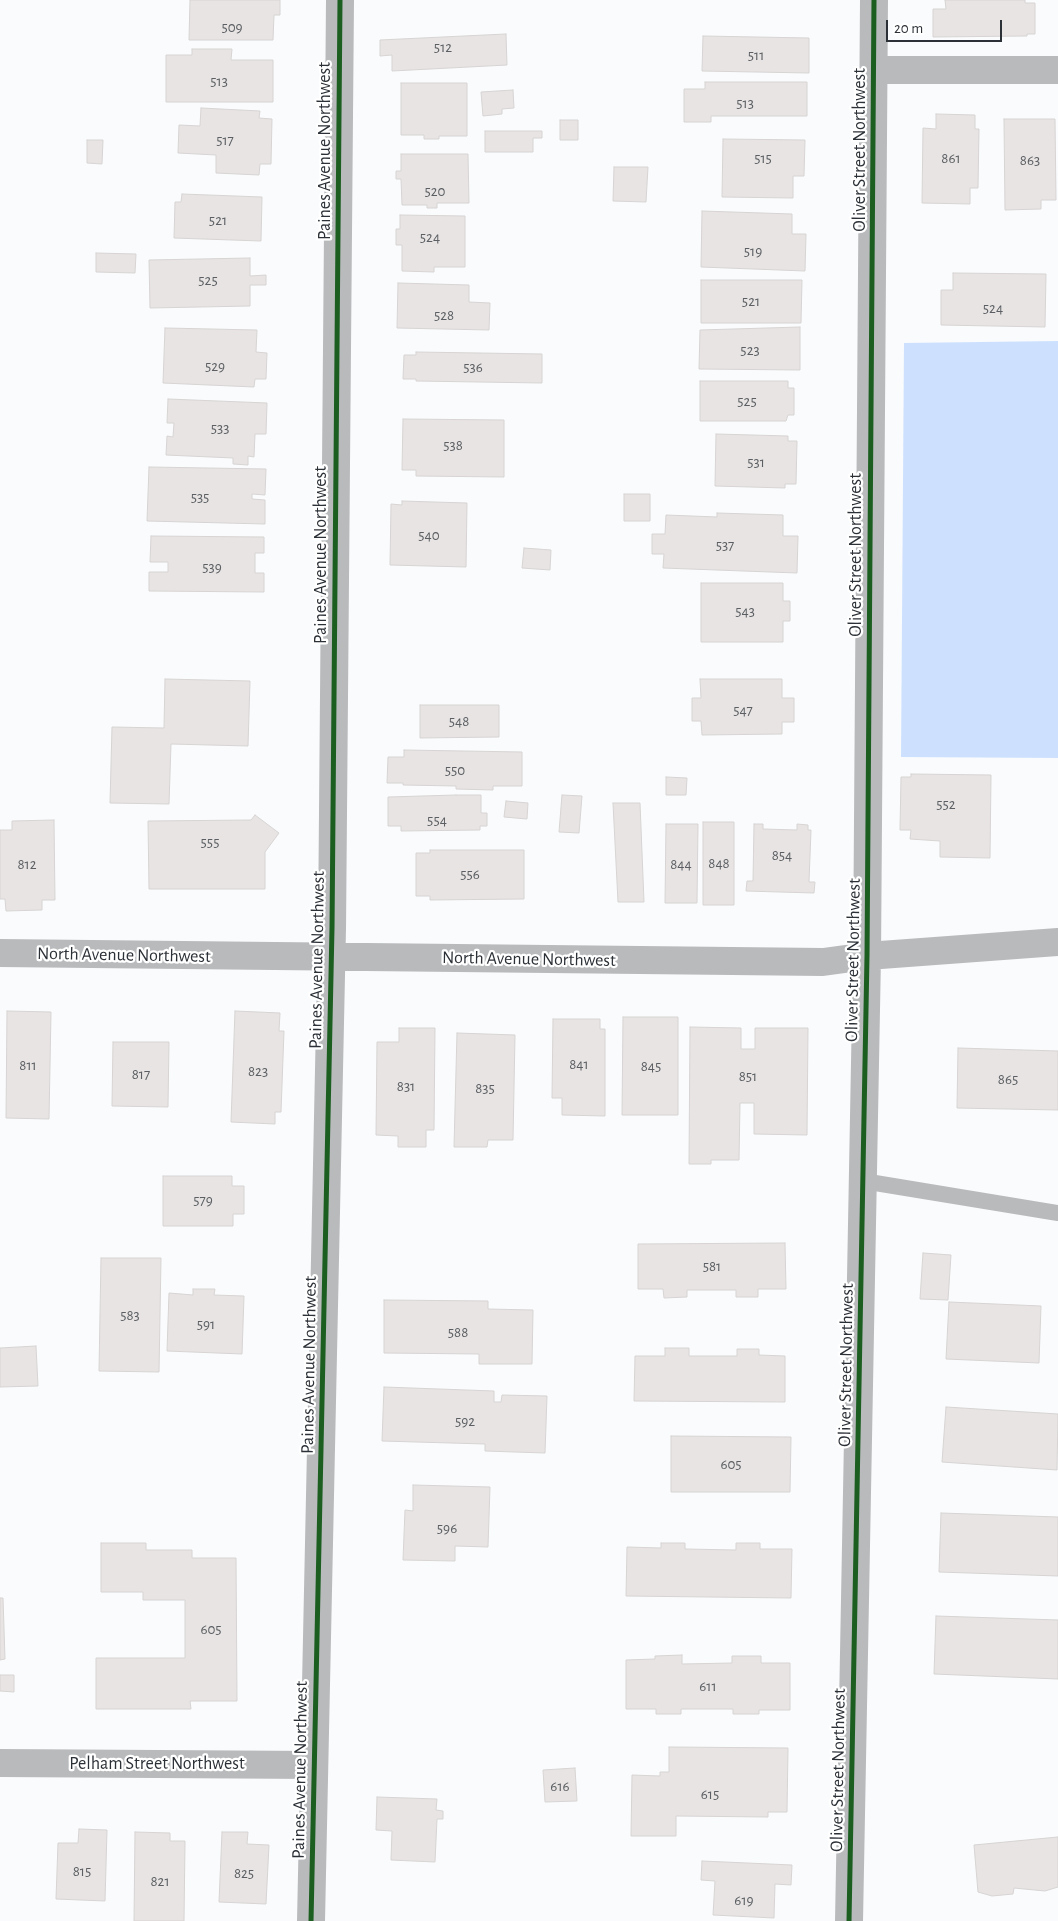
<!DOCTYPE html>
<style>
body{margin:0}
#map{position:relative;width:1058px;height:1921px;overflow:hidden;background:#f9fbfd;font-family:"Alegreya Sans",sans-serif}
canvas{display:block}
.scale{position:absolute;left:886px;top:20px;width:116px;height:22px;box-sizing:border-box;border:2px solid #2c3137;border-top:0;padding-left:6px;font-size:15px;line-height:18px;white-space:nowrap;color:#2c3137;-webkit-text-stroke:4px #fff;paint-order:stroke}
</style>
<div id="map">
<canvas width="1058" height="1921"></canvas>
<div class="scale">20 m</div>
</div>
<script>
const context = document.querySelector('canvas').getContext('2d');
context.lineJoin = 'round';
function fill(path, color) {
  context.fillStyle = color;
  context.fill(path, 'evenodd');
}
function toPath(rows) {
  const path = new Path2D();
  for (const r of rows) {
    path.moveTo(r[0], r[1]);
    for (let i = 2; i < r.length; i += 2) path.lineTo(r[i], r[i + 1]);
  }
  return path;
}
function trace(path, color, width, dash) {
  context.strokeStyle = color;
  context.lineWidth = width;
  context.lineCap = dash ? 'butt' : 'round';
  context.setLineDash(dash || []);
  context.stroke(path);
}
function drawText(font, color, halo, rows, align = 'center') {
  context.font = font + ' "Alegreya Sans",sans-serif';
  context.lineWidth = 4.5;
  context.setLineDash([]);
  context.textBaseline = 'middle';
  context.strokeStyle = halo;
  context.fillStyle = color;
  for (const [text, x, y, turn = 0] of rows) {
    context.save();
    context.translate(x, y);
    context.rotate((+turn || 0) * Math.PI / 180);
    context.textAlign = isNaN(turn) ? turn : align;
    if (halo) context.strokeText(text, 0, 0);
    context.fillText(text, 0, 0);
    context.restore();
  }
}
fill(toPath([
 [1058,341,1058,758,901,757,904,343]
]), '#cde1fe');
const building = toPath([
 [190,0,280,0,280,15,274,15,273,40,189,40,190,0],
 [945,0,1025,0,1025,3,1035,3,1035,34,1027,34,1027,36,933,37,933,9,946,9,945,0],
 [506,34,507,65,392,71,392,55,380,56,380,40,506,34],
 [703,36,809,38,809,73,702,71,703,36],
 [192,49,232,49,231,60,273,60,273,102,166,102,166,55,192,55,192,49],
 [705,82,807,82,807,116,711,116,711,122,684,122,684,89,705,89,705,82],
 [401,83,467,83,467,136,439,136,439,139,424,139,424,135,401,135,401,83],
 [513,90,514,108,502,109,502,114,483,116,481,92,513,90],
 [201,108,260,111,259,118,272,119,271,164,260,164,259,175,216,173,216,155,178,153,179,125,200,126,201,108],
 [936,114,975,115,975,129,979,129,978,188,970,188,970,204,922,203,923,128,936,129,936,114],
 [1004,119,1055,119,1056,200,1041,200,1041,209,1005,210,1004,119],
 [560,120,578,120,578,140,560,140,560,120],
 [485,131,542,131,542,138,533,138,533,152,485,152,485,131],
 [723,139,805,140,804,176,793,176,793,198,722,197,723,139],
 [87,140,103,140,102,164,87,163,87,140],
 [401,154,468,154,469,203,437,203,437,208,427,208,427,205,402,205,401,179,396,179,396,171,401,171,401,154],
 [614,167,648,167,646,202,613,201,614,167],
 [182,194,262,197,261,241,174,238,175,202,181,202,182,194],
 [702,211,792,214,792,234,806,234,805,271,701,267,702,211],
 [400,215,465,216,465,267,434,267,434,272,402,271,402,245,396,245,396,229,400,229,400,215],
 [96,253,136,254,135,273,96,272,96,253],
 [250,258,250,276,266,275,266,285,250,285,250,306,150,308,149,260,250,258],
 [953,273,1046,274,1045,327,941,325,941,290,953,290,953,273],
 [701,280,802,280,801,323,701,323,701,280],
 [398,283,469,285,469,302,490,303,489,330,397,328,398,283],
 [800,327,800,370,699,369,700,330,800,327],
 [165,328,257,330,256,352,267,353,266,379,255,379,254,387,163,383,165,328],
 [416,352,542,354,542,383,416,381,416,379,403,379,404,355,416,355,416,352],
 [700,381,788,381,788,388,794,388,794,415,788,415,786,421,700,421,700,381],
 [168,399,267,403,266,434,255,434,254,457,248,456,248,465,233,464,233,458,166,455,167,436,173,437,174,423,167,423,168,399],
 [403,419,504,420,504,477,416,476,416,470,402,470,403,419],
 [716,434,788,436,788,441,797,441,796,484,785,484,785,488,715,486,716,434],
 [149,467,266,469,265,495,252,494,252,499,265,500,265,524,147,521,149,467],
 [624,494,650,494,650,521,624,521,624,494],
 [402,501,467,503,466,567,390,565,391,504,402,505,402,501],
 [717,513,783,515,783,536,798,536,797,573,663,568,664,554,652,554,652,534,665,534,666,515,717,517,717,513],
 [151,536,264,537,264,553,255,553,255,573,264,573,264,592,149,591,149,572,168,572,168,562,150,562,151,536],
 [524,548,551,550,550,570,522,568,524,548],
 [701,583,783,583,783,601,790,601,790,621,783,621,783,642,701,642,701,583],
 [165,679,250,681,248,746,171,744,169,804,110,803,112,727,164,728,165,679],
 [700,679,782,679,782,698,794,698,794,722,782,722,782,734,702,735,701,721,692,721,692,698,701,698,700,679],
 [420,705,499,705,499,737,420,738,420,705],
 [404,750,522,752,522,786,493,786,493,790,456,789,456,786,403,785,403,783,387,783,388,757,404,757,404,750],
 [911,774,991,775,990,858,940,857,940,841,910,839,911,830,900,830,901,777,911,777,911,774],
 [666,777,687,778,686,795,666,795,666,777],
 [456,795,481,795,481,813,487,813,487,826,480,826,480,830,401,831,401,826,388,826,388,797,456,795],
 [562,795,582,796,579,833,559,832,562,795],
 [506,801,528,803,527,819,504,817,506,801],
 [613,803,640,803,644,902,618,902,613,803],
 [255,815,279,833,265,852,265,889,149,889,148,821,251,820,255,815],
 [54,820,55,900,42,900,42,910,6,911,5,899,0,899,0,830,12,830,12,821,54,820],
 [703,822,734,822,734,905,703,905,703,822],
 [666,824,698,824,697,903,665,903,666,824],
 [754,824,763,824,763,829,797,830,797,824,808,825,808,830,811,830,809,882,815,882,814,893,746,891,747,881,753,881,754,824],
 [430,850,524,850,524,899,430,900,430,896,416,896,416,853,430,853,430,850],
 [7,1011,51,1012,49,1119,6,1118,7,1011],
 [235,1011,280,1013,279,1031,284,1031,281,1112,275,1112,275,1124,231,1122,235,1011],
 [623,1017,678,1017,678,1115,622,1115,623,1017],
 [553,1019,600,1019,600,1029,605,1029,605,1116,562,1115,562,1098,552,1098,553,1019],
 [690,1027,741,1028,741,1049,755,1049,755,1028,808,1028,807,1135,754,1134,754,1103,740,1103,739,1160,711,1160,711,1164,689,1164,690,1027],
 [399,1028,435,1028,434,1130,426,1130,426,1147,398,1147,398,1136,376,1135,377,1042,399,1042,399,1028],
 [457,1033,515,1035,513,1140,488,1140,487,1147,454,1147,457,1033],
 [113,1042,169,1042,168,1107,112,1106,113,1042],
 [958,1048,1058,1051,1058,1110,957,1108,958,1048],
 [163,1176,232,1176,232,1186,244,1186,244,1214,233,1214,233,1226,163,1226,163,1176],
 [785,1243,786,1289,758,1289,758,1297,736,1297,736,1290,687,1290,687,1297,664,1298,663,1289,638,1289,638,1244,785,1243],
 [923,1253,951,1255,948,1300,920,1299,923,1253],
 [101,1258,161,1258,159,1372,99,1371,101,1258],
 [193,1289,215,1289,214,1295,244,1296,242,1354,167,1351,169,1293,193,1295,193,1289],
 [384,1300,488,1301,488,1309,533,1310,532,1364,479,1364,479,1354,384,1353,384,1300],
 [949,1302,1041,1306,1039,1363,946,1359,949,1302],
 [36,1346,38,1386,0,1387,0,1348,36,1346],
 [665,1348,689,1348,689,1356,737,1356,737,1349,759,1349,759,1355,785,1356,785,1402,634,1401,635,1356,665,1356,665,1348],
 [384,1387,494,1391,494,1402,501,1402,502,1395,547,1396,545,1453,485,1451,485,1444,382,1441,384,1387],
 [946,1407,1058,1414,1057,1470,942,1462,946,1407],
 [671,1436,791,1437,790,1492,671,1492,671,1436],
 [413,1485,490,1487,488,1547,455,1546,455,1561,403,1560,405,1510,413,1511,413,1485],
 [941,1513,1058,1517,1058,1576,939,1572,941,1513],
 [101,1543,146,1543,146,1550,192,1550,192,1558,236,1558,237,1701,190,1701,191,1709,96,1709,96,1658,185,1658,185,1600,143,1600,143,1592,101,1592,101,1543],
 [661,1543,685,1543,685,1549,736,1550,736,1543,760,1543,760,1549,792,1549,791,1598,626,1596,627,1547,661,1548,661,1543],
 [0,1598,3,1598,5,1659,0,1660,0,1598],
 [936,1616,1058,1620,1058,1679,934,1674,936,1616],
 [682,1655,682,1664,732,1663,732,1656,761,1656,761,1663,790,1663,790,1710,759,1710,759,1714,733,1714,733,1709,681,1709,681,1714,656,1714,656,1709,626,1709,626,1660,655,1659,655,1656,682,1655],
 [0,1675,14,1675,14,1692,0,1691,0,1675],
 [669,1747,788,1748,787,1812,768,1812,768,1817,676,1816,676,1836,631,1836,632,1775,660,1776,660,1772,669,1772,669,1747],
 [575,1768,577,1801,545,1802,543,1770,575,1768],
 [377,1797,437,1799,436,1810,443,1811,443,1819,437,1819,435,1862,391,1860,392,1831,376,1830,377,1797],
 [79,1829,107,1830,105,1901,56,1899,58,1843,78,1843,79,1829],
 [135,1832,170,1833,170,1841,185,1841,184,1921,134,1921,135,1832],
 [222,1832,248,1832,247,1844,269,1845,266,1904,219,1902,222,1832],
 [1058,1837,1058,1887,1045,1891,1014,1888,1013,1894,992,1896,978,1892,974,1845,1058,1837],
 [702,1861,792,1865,791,1885,775,1884,774,1918,713,1915,715,1881,701,1880,702,1861]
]);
fill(building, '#e7e4e3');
trace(building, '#d7d4d3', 1);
trace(toPath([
 [863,1181,1058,1213]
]), '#b8babc', 16);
trace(toPath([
 [874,70,1058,70],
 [0,953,823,962,867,956,1058,942],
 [0,1763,314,1765],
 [311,1921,332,928,340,0],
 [849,1921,867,956,874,0]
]), '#b8babc', 28);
trace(toPath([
 [311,1921,332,928,340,0],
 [849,1921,867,956,874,0]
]), '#1b5e20', 5);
drawText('15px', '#5b5e62', null, [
 ["509",232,27],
 ["512",443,47],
 ["511",756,55],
 ["513",219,81],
 ["513",745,103],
 ["517",225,140],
 ["515",763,158],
 ["861",951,158],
 ["863",1030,160],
 ["520",435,191],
 ["521",218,220],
 ["524",430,237],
 ["519",753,251],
 ["525",208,280],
 ["521",751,301],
 ["524",993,308],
 ["528",444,315],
 ["523",750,350],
 ["529",215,366],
 ["536",473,367],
 ["525",747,401],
 ["533",220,428],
 ["538",453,445],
 ["531",756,462],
 ["535",200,497],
 ["540",429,535],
 ["537",725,545],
 ["539",212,567],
 ["543",745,611],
 ["547",743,710],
 ["548",459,721],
 ["550",455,770],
 ["552",946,804],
 ["554",437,820],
 ["555",210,842],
 ["854",782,855],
 ["848",719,863],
 ["812",27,864],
 ["844",681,864],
 ["556",470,874],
 ["841",579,1064],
 ["811",28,1065],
 ["845",651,1066],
 ["823",258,1071],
 ["817",141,1074],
 ["851",748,1076],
 ["865",1008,1079],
 ["831",406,1086],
 ["835",485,1088],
 ["579",203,1200],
 ["581",712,1266],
 ["583",130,1315],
 ["591",206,1324],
 ["588",458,1332],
 ["592",465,1421],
 ["605",731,1464],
 ["596",447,1528],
 ["605",211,1629],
 ["611",708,1686],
 ["616",560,1786],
 ["615",710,1794],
 ["815",82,1871],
 ["825",244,1873],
 ["821",160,1881],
 ["619",744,1900]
]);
drawText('18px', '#2c3137', '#fff', [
 ["Oliver Street Northwest",860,150,-90],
 ["Paines Avenue Northwest",325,151,-90],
 ["Paines Avenue Northwest",321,555,-90],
 ["Oliver Street Northwest",856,555,-90],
 ["North Avenue Northwest",124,955,1],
 ["North Avenue Northwest",529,959,1],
 ["Paines Avenue Northwest",317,960,-89],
 ["Oliver Street Northwest",853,960,-89],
 ["Paines Avenue Northwest",309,1365,-89],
 ["Oliver Street Northwest",846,1365,-89],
 ["Pelham Street Northwest",157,1764],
 ["Paines Avenue Northwest",300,1770,-89],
 ["Oliver Street Northwest",838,1770,-89]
]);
</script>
